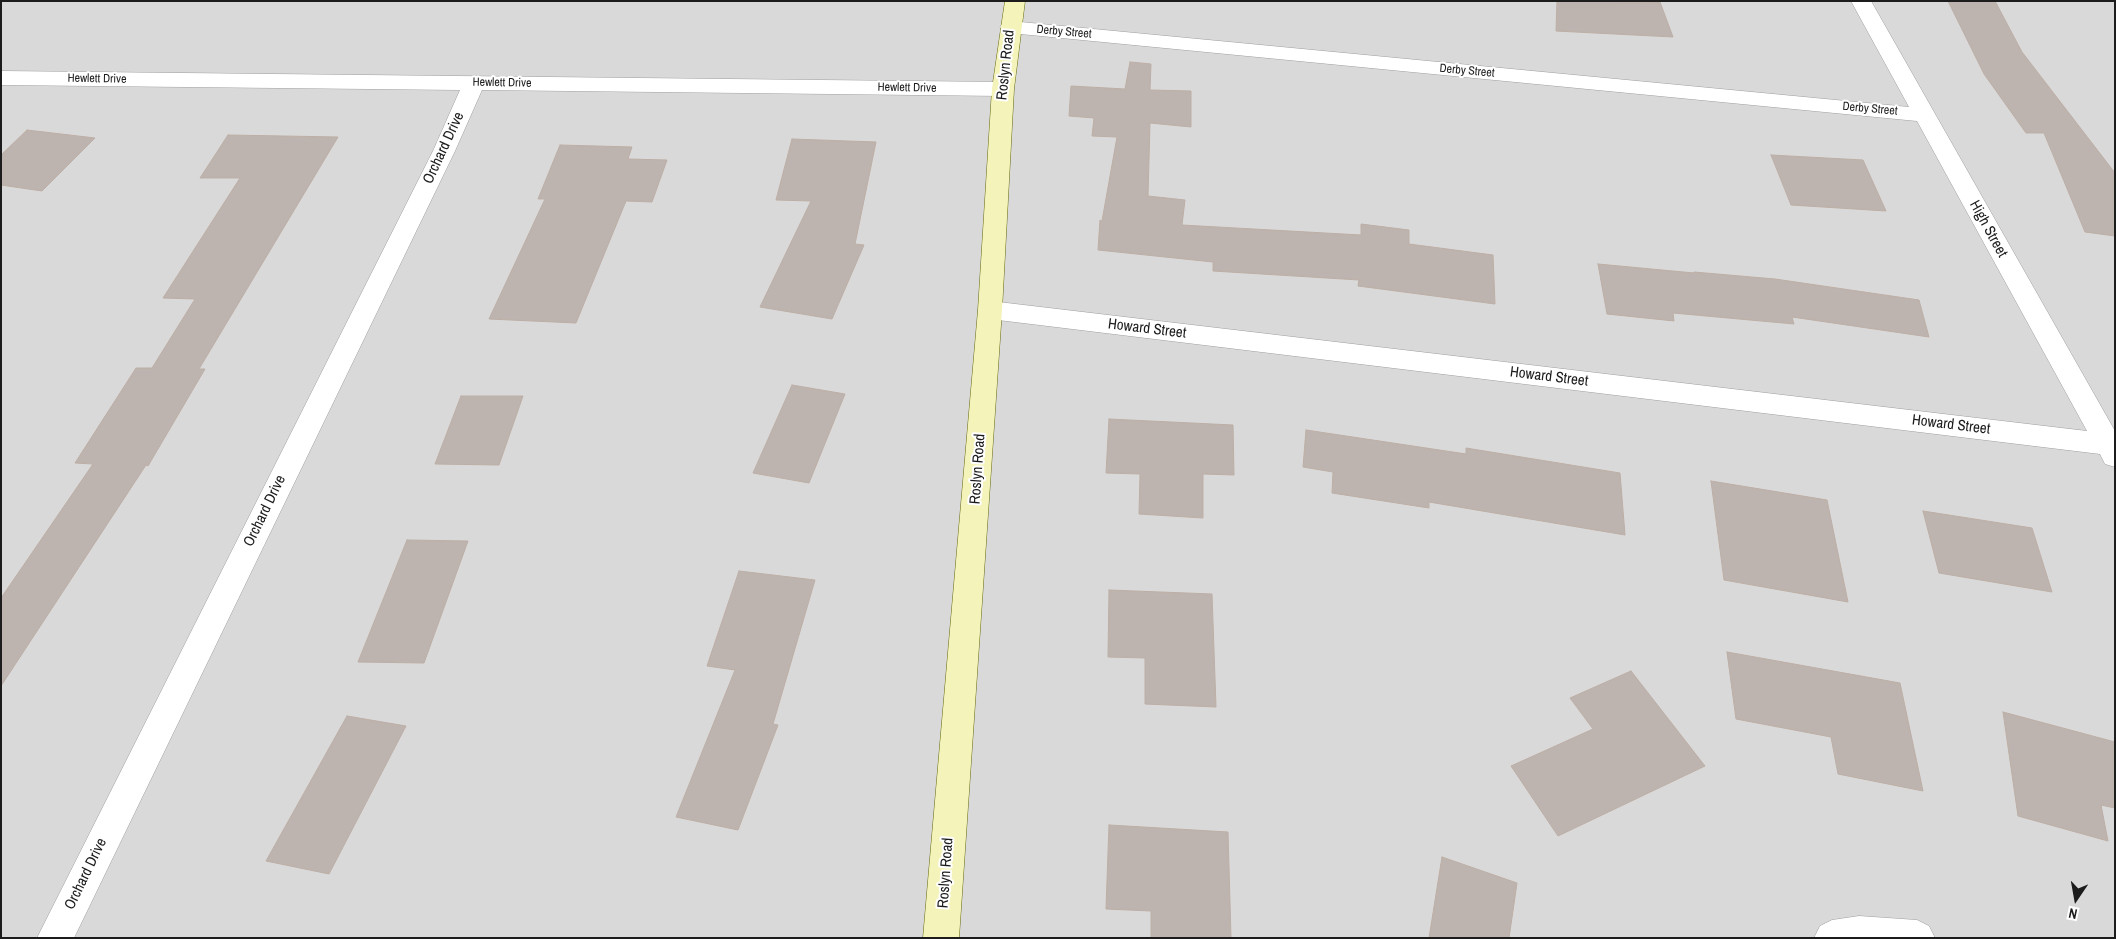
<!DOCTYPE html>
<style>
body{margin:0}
#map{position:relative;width:2116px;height:939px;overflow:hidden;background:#ece8e2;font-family:"Archivo Narrow",sans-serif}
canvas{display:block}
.frame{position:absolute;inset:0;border:2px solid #1c1c1c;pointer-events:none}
.north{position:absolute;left:2051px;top:874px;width:50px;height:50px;-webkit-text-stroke:4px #fff;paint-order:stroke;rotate:192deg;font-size:14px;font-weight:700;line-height:20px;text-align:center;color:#1c1c1c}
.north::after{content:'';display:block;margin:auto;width:18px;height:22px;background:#1c1c1c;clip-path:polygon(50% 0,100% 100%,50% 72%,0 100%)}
</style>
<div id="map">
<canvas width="2116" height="939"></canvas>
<div class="frame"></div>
<div class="north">N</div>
</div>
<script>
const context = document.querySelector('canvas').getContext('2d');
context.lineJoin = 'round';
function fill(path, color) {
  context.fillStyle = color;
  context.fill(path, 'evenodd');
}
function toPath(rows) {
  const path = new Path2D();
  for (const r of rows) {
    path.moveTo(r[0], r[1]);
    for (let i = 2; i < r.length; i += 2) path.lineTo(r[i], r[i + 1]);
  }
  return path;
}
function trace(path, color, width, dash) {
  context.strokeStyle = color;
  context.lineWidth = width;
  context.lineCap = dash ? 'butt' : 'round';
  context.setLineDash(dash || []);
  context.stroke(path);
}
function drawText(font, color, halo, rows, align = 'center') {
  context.font = font + ' "Archivo Narrow",sans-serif';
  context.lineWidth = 4;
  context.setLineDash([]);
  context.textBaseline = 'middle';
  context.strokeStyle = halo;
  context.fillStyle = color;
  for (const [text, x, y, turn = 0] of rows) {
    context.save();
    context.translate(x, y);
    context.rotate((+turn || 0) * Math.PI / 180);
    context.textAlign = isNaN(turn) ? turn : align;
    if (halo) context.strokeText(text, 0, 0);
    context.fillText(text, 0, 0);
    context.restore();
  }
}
fill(toPath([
 [1,1,2115,1,2115,938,1,938]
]), '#dad9d9');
const building = toPath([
 [1557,1,1660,2,1673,37,1556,31,1557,1],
 [1948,1,1995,1,2022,52,2115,173,2115,236,2085,232,2044,133,2026,133,1984,74,1948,1],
 [1130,62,1151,64,1150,90,1191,91,1191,127,1150,123,1148,196,1185,200,1182,225,1361,235,1361,224,1409,230,1409,244,1493,255,1495,304,1358,286,1359,280,1213,271,1213,262,1098,250,1100,220,1102,221,1117,137,1092,136,1094,118,1069,116,1071,86,1125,89,1130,62],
 [27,130,95,138,42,191,1,185,1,155,27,130],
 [228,135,338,137,199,369,205,369,148,466,146,465,1,686,1,598,93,464,75,463,136,368,152,368,195,299,163,298,240,178,200,178,228,135],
 [792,139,876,142,855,244,864,245,832,319,760,307,811,201,776,200,792,139],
 [560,145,632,147,628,159,667,160,652,202,626,201,576,323,489,319,545,199,538,199,560,145],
 [1771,155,1863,160,1886,211,1791,205,1771,155],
 [1598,264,1694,273,1694,272,1775,279,1919,300,1929,337,1792,317,1794,324,1673,313,1674,321,1607,314,1598,264],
 [792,385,845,394,809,483,753,473,792,385],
 [461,396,523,396,499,465,435,464,461,396],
 [1109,419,1233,425,1234,475,1203,474,1203,518,1139,514,1140,474,1106,473,1109,419],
 [1306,430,1466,454,1466,448,1620,473,1625,535,1429,502,1429,508,1332,493,1333,472,1303,467,1306,430],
 [1711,481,1827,500,1848,602,1724,580,1711,481],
 [1923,511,2032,528,2052,592,1939,573,1923,511],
 [407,540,468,541,424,663,358,662,407,540],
 [739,571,815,580,773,724,778,725,738,830,676,817,735,670,707,666,739,571],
 [1109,590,1212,594,1216,707,1145,704,1145,658,1108,657,1109,590],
 [1727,652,1900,683,1923,791,1838,774,1831,737,1736,719,1727,652],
 [1631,671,1705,766,1558,836,1511,766,1593,729,1570,698,1631,671],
 [2003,712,2115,742,2115,808,2101,805,2108,841,2018,816,2003,712],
 [347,716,406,726,329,874,266,861,347,716],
 [1109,825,1228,832,1231,938,1151,938,1151,911,1106,909,1109,825],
 [1442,857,1517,883,1509,938,1429,938,1442,857]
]);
fill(building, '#bdb4af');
trace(building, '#bdafa6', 1);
const street = toPath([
 [1851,1,1871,1,2115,431,2115,467,2105,464,2100,454,990,319,981,317,978,310,981,303,990,301,2087,431,1917,121,1010,33,1003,31,1000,27,1003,23,1010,21,1909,107,1851,1],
 [1,71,1003,82,1010,84,1014,89,1010,94,1003,96,482,90,455,151,74,938,37,938,433,151,460,90,1,85,1,71],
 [1859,916,1917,920,1929,926,1935,938,1814,938,1820,926,1832,920,1859,916]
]);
const secondary = toPath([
 [1005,1,1025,1,1014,89,1002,310,959,938,923,938,978,310,992,89,1005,1]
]);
trace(street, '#a0a0a0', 1);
trace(secondary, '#64690d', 1);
fill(street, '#fff');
fill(secondary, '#f4f3b9');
drawText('12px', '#1c1c1c', '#fff', [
 ["Derby Street",1064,32,5],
 ["Derby Street",1467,71,5],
 ["Hewlett Drive",97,79,1],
 ["Hewlett Drive",502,83,1],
 ["Hewlett Drive",907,88,1],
 ["Derby Street",1870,109,5]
]);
drawText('15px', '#1c1c1c', '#fff', [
 ["Roslyn Road",1006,65,-84],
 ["Orchard Drive",444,148,-65],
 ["High Street",1988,229,61],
 ["Howard Street",1147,329,7],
 ["Howard Street",1549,377,7],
 ["Howard Street",1951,425,7],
 ["Roslyn Road",978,469,-86],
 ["Orchard Drive",265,511,-64],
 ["Roslyn Road",946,873,-86],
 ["Orchard Drive",86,874,-64]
]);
</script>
